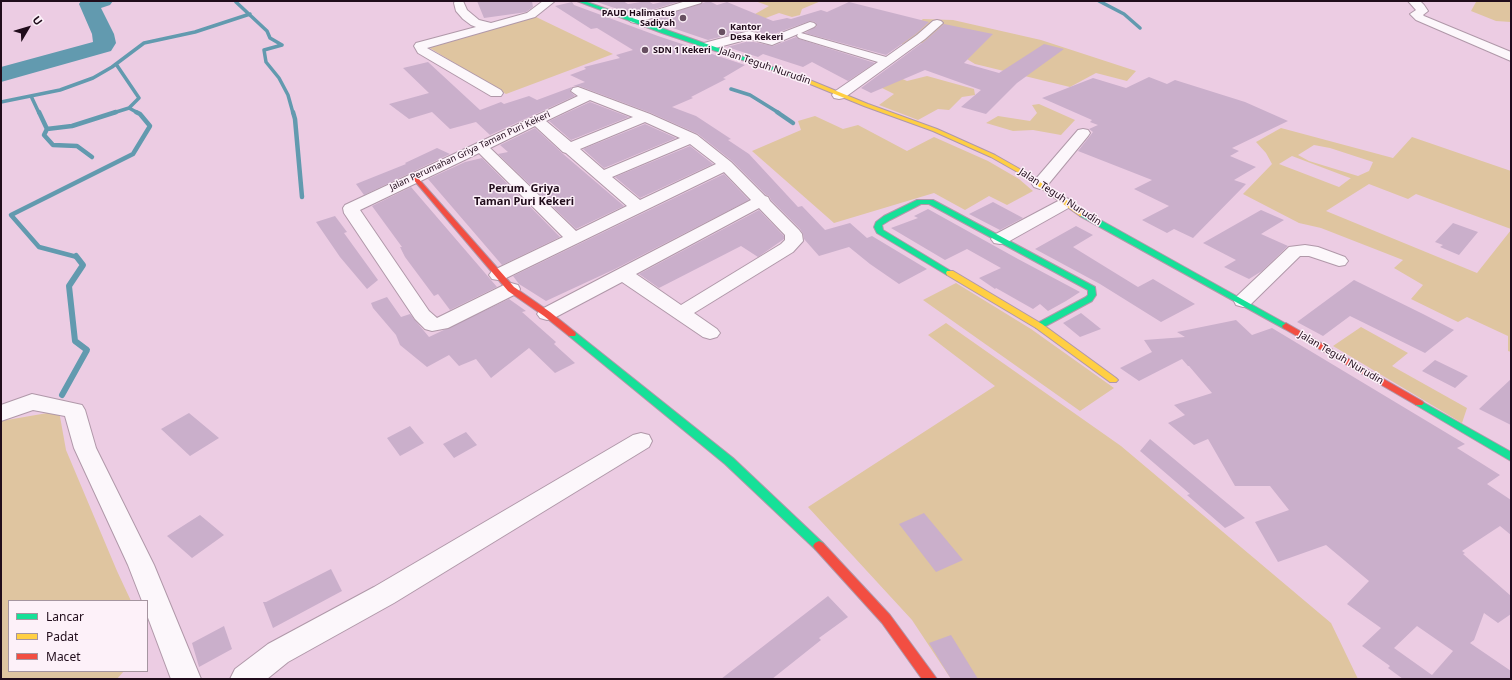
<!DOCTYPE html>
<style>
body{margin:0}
#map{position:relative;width:1512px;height:680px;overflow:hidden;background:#eccce3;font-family:"Noto Sans",sans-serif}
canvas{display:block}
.frame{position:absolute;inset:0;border:2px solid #200c1b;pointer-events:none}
.legend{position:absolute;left:8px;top:600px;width:140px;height:72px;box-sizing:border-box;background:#fdf1f9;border:1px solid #a595a0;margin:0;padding:5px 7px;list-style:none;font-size:12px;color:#200c1b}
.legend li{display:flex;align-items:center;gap:8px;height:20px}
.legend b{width:20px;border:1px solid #a595a0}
.north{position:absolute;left:8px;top:8px;width:40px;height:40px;-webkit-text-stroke:3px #fdf1f9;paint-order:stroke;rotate:52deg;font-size:11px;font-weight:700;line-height:16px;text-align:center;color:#200c1b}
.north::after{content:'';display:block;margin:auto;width:14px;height:18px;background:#200c1b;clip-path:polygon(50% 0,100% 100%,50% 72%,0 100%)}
</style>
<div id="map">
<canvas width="1512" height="680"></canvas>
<div class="frame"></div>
<ul class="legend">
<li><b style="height:5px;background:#16e098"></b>Lancar</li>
<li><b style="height:5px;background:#ffcf43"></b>Padat</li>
<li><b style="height:5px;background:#f24e42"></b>Macet</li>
</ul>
<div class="north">U</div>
</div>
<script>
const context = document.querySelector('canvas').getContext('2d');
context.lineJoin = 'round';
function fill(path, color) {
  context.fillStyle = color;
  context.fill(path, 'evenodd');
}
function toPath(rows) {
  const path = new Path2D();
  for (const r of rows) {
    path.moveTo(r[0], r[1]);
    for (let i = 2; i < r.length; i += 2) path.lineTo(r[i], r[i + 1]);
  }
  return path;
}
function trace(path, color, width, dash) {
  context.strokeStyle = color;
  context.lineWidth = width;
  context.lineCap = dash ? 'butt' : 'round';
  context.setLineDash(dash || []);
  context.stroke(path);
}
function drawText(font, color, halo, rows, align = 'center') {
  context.font = font + ' "Noto Sans",sans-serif';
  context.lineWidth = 3;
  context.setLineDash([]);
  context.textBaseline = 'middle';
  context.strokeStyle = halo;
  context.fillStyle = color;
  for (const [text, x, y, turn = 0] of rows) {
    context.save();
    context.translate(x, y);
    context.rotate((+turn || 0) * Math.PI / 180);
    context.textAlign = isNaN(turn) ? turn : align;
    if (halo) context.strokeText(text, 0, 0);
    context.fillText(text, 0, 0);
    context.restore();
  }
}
fill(toPath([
 [755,1,821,1,802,9,800,15,792,17,779,13,747,25,748,18,769,6],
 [1482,1,1511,1,1511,22,1496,21,1471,11,1476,2],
 [534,16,613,54,506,94,428,47],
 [923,19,953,20,1041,40,1136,71,1127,81,1096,73,1070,87,975,64,957,53,909,40,903,44,845,30,907,30],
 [889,73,907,81,927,76,974,89,975,95,962,97,949,110,938,109,918,120,879,105,894,94,874,84],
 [1039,104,1075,120,1061,135,1033,130,1013,131,986,123,998,116,1030,121,1037,113,1032,105],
 [815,116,843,129,858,125,907,151,934,137,988,161,1019,179,1033,191,1007,205,989,196,965,210,934,193,834,223,752,151,801,130,798,121],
 [1281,128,1393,158,1412,137,1511,171,1511,229,1416,194,1408,199,1369,184,1326,211,1477,273,1511,230,1511,352,1508,351,1508,336,1467,317,1458,322,1411,299,1423,285,1394,268,1403,260,1321,228,1299,223,1243,194,1272,164,1266,153,1256,142],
 [1314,145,1330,148,1373,162,1369,171,1358,176,1309,161,1298,155],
 [1292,156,1350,178,1351,178,1339,187,1279,164],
 [956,283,1031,329,1114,388,1080,411,923,300],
 [946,323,1121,446,1331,623,1358,679,951,679,912,620,808,507,995,386,928,335],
 [1361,327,1408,353,1392,366,1467,408,1462,423,1333,346],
 [59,411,66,450,117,571,131,601,9,601,9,671,124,671,117,679,1,679,1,421]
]), '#dfc5a0');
trace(toPath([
 [1099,1,1124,14,1140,28],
 [236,2,267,31,270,38,282,45,264,50,266,62,279,78,288,95,293,113],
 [731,89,750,95,779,113],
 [31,96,39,113],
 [1,102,60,90,93,78,112,67,144,43,195,32,250,14],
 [129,108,138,113],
 [113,113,129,108,139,98,116,64]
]), '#629aaf', 3.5);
trace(toPath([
 [39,112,47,129],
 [293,112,295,119,302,197],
 [777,112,793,123],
 [47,129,72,126,116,112],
 [47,129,44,135,53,145,77,146,92,157],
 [77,257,39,247,11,215,133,154,150,126,140,114,136,112]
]), '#629aaf', 4.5);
trace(toPath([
 [62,395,87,350,75,341,69,286,83,265,76,256]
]), '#629aaf', 6);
fill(toPath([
 [81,1,113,1,110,5,101,8,114,34,116,43,111,51,1,82,1,67,93,42,92,34,79,4,81,1]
]), '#629aaf');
fill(toPath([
 [477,1,532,1,533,7,526,12,520,13,484,18],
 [594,1,623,1,628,4,648,1,653,4,667,1,678,2,635,15],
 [709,1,717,5,727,2,773,21,787,18,791,19,821,10,827,12,849,2,929,22,916,34,886,55,805,33,817,26,815,22,810,21,771,35,749,30,708,40,649,20],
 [572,2,574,5,658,36,745,65,723,78,726,79,691,97,693,98,672,107,696,116,731,139,728,140,749,154,798,207,802,206,825,230,850,223,867,238,872,236,927,269,899,284,870,264,849,247,819,256,804,239,803,234,800,229,771,200,769,196,766,195,732,161,698,134,651,113,579,86,573,86,585,82,570,75,586,69,584,67,620,58,616,55,633,50,597,28,591,29,555,6],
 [944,24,993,34,964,63,999,73,1044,44,1064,49,1017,83,986,114,961,107,981,90,925,70,871,93,861,88,926,40],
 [796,37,799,39,875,63,848,81,812,62,803,67,763,54,758,57,727,47,749,41,773,46],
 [428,62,480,110,501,102,504,104,529,96,537,100,572,87,570,91,575,96,490,135,476,122,450,129,432,112,409,119,389,104,429,93,403,68],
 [1149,77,1167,84,1175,80,1245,102,1288,121,1232,148,1239,151,1230,156,1256,167,1234,180,1246,184,1193,238,1174,229,1167,233,1142,220,1169,206,1134,189,1152,180,1078,151,1093,132,1089,129,1098,125,1090,122,1092,120,1042,98,1093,78,1126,88],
 [590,102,629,117,571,140,549,121],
 [645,124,676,138,604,168,583,149],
 [535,128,562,153,624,206,576,229,498,154,508,152,500,145],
 [690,146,713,164,640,198,615,177],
 [437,148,450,154,364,195,356,184,406,164,405,163],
 [482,158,560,237,502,265,428,179,465,162],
 [724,174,749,200,615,269,546,301,519,284,513,276],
 [411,187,491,280,497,287,450,310,438,294,434,296,405,257,400,247,402,247,372,206],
 [993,202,1023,218,1000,230,969,214],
 [928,209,1018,259,1080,292,1066,301,1048,311,1040,304,1033,309,996,288,995,289,979,278,1001,268,967,249,945,260,891,228,918,218,914,216],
 [759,210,784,236,784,239,758,257,741,246,659,288,639,274],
 [1261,210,1284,220,1261,234,1288,246,1262,271,1249,279,1224,267,1236,260,1203,243],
 [335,216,347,232,344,233,378,280,367,289,340,257,316,222],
 [1453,223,1478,232,1459,255,1440,247,1443,245,1435,242],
 [1076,226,1093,235,1073,247,1138,287,1153,279,1195,304,1161,322,1100,284,1035,249],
 [1354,280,1423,314,1454,330,1425,353,1350,316,1323,336,1297,322],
 [387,297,401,317,410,314,429,337,509,299,526,311,522,312,556,342,554,344,575,363,555,373,529,348,491,378,476,359,459,366,449,355,427,367,400,345,396,335,373,308,371,303],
 [1081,313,1101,329,1080,337,1063,323],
 [1236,320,1252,335,1272,328,1465,444,1457,448,1500,475,1487,484,1511,500,1511,535,1500,526,1462,551,1465,553,1463,554,1511,596,1511,614,1498,623,1484,613,1474,640,1470,643,1511,671,1511,679,1403,679,1388,668,1390,666,1362,646,1381,628,1347,604,1369,581,1326,545,1278,562,1255,522,1289,510,1270,486,1235,486,1208,439,1194,445,1168,423,1185,415,1174,405,1212,393,1189,366,1188,366,1182,359,1139,381,1120,368,1152,352,1144,340,1185,337,1177,332],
 [1417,626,1453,651,1432,675,1394,648],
 [1435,360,1468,376,1455,388,1422,371],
 [1511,379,1511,425,1479,409],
 [189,413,219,438,190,456,161,429],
 [410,426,424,443,400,456,387,438],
 [466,432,477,445,454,458,443,444],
 [1150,439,1245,518,1225,528,1187,495,1190,494,1140,451],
 [924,513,963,560,936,572,899,524],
 [200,515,224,535,192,558,167,536],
 [331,569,342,591,273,628,263,602,266,602],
 [828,596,848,617,819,638,821,640,772,679,721,679],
 [224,626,232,649,199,667,192,643],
 [951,635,978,679,951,679,929,643]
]), '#caafcb');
const street = toPath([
 [455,1,463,1,467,10,479,20,491,23,527,13,543,1,555,1,535,17,427,48,501,90,503,93,501,96,491,96,418,53,414,46,416,43,476,27,471,25,463,19,456,11,454,3,455,1],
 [686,1,702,1,701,3,639,22,635,23,631,22,629,20,631,18,686,1],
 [1408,1,1420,1,1424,5,1428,11,1423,15,1424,16,1511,52,1511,61,1416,20,1410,14,1416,10,1408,1],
 [937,20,941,21,943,23,925,39,844,98,839,99,834,98,832,95,834,92,878,62,799,38,797,36,798,34,772,45,749,39,708,50,704,49,702,46,704,43,749,31,771,37,810,22,814,23,816,25,814,27,801,33,886,57,917,35,933,21,937,20],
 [578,87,650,114,697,135,731,162,765,196,768,197,770,201,799,230,802,234,803,241,793,252,694,313,717,329,720,333,717,337,710,339,703,337,622,282,554,318,547,320,540,318,537,314,540,310,751,200,724,172,504,279,498,280,492,279,489,275,492,271,563,237,479,153,360,210,429,311,437,318,504,285,511,283,518,285,520,289,518,293,448,328,432,331,425,329,415,319,344,213,343,208,345,205,578,96,571,91,573,88,578,87],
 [590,100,633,117,571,142,546,121,590,100],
 [645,122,680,138,604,170,580,149,645,122],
 [535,126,563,152,566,153,627,206,576,231,490,148,535,126],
 [690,144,716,164,640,200,612,177,690,144],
 [759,208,785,235,785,240,781,244,681,305,636,274,759,208],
 [1083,129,1088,130,1090,133,1088,136,1046,187,1040,189,1034,187,1032,184,1034,181,1078,130,1083,129],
 [1066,198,1072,200,1074,203,1072,206,1006,243,1000,244,994,243,991,239,994,235,1060,200,1066,198],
 [1305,245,1318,247,1345,257,1348,261,1345,265,1339,266,1309,256,1300,256,1250,305,1243,307,1236,305,1234,301,1236,297,1289,247,1305,245],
 [32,394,82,405,85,410,96,448,154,565,201,679,171,679,147,615,147,601,142,601,128,565,74,448,65,416,33,410,1,421,1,405,32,394],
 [641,433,649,435,652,441,649,447,394,603,288,662,267,679,230,679,235,669,268,644,374,587,633,435,641,433]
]);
const fast = toPath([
 [577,1,584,1,798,76,793,77,662,33,577,1],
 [917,200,933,200,1095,287,1096,295,1092,301,1042,328,1036,328,1035,326,1036,324,1086,297,1088,295,1088,290,929,204,921,204,890,220,882,225,883,230,954,273,950,275,947,275,877,233,874,227,876,222,884,216,917,200],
 [1080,212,1086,212,1290,326,1286,329,1283,328,1080,216,1080,212],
 [572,331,575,332,733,458,823,543,825,546,823,549,819,551,815,549,725,464,569,336,568,334,572,331],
 [1419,400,1511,452,1511,461,1416,405,1414,403,1416,401,1419,400]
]);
const slow = toPath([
 [795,74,868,104,937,129,995,155,1025,172,1087,214,1086,216,1080,216,1021,174,991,157,933,131,864,106,793,77,792,76,795,74],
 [947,271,953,271,1042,324,1116,378,1118,380,1116,382,1110,382,1036,328,947,275,946,273,947,271]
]);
const jam = toPath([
 [415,176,417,177,514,287,550,312,575,332,576,334,575,336,569,336,544,316,508,291,413,179,411,178,415,176],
 [1286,323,1422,401,1424,403,1422,405,1416,405,1283,328,1282,326,1286,323],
 [819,541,823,543,890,615,937,679,922,679,882,623,815,549,813,546,815,543,819,541]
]);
trace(street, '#b098a9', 2);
trace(fast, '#b098a9', 2);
trace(slow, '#b098a9', 2);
trace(jam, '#b098a9', 2);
fill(street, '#fcf7fb');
fill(fast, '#16e098');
fill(slow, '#ffcf43');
fill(jam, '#f24e42');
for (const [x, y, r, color] of [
 [683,18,4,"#674f61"],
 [722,32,4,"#674f61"],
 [645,50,4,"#674f61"]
]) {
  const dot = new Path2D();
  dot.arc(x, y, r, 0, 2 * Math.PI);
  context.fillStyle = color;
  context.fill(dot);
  trace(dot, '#fdf1f9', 1.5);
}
drawText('bold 9px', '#200c1b', '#fdf1f9', [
 ["PAUD Halimatus",675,13,"right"],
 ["Sadiyah",675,23,"right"],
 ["Kantor",730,27],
 ["Desa Kekeri",730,37],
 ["SDN 1 Kekeri",653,50]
], 'left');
drawText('9px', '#200c1b', '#fdf1f9', [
 ["Jalan Perumahan Griya Taman Puri Kekeri",470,151,-25]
]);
drawText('10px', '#200c1b', '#fdf1f9', [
 ["Jalan Teguh Nurudin",765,66,19],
 ["Jalan Teguh Nurudin",1060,197,33],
 ["Jalan Teguh Nurudin",1341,358,30]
]);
drawText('bold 11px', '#200c1b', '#fdf1f9', [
 ["Perum. Griya",524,189],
 ["Taman Puri Kekeri",524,202]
]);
</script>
